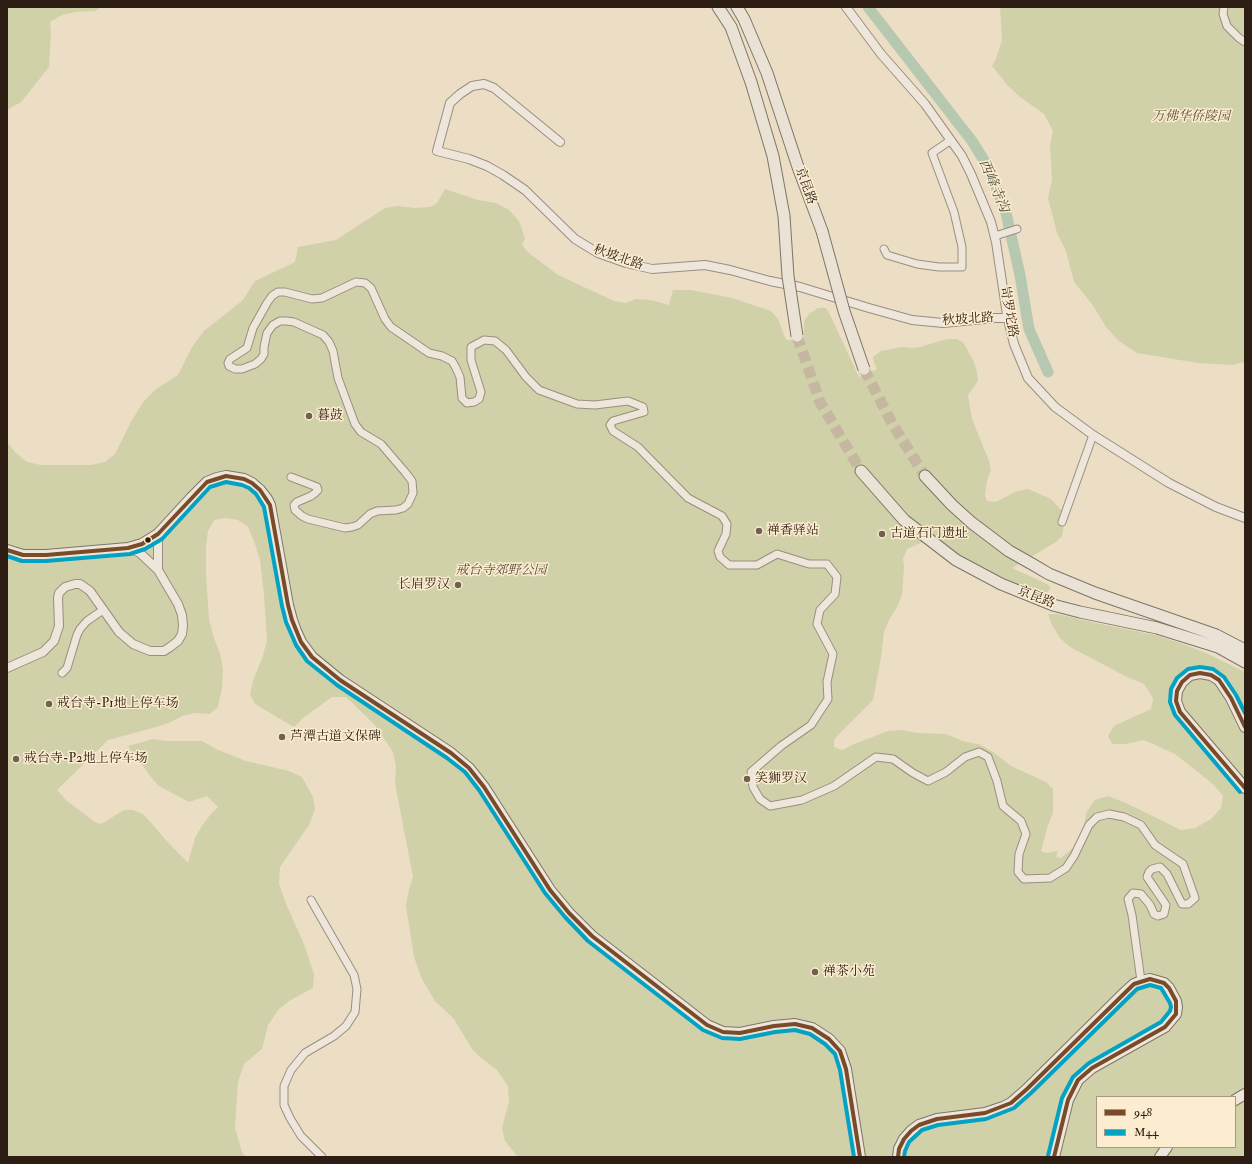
<!DOCTYPE html>
<meta charset="utf-8">
<style>
body{margin:0}
#map{position:relative;width:1252px;height:1164px;overflow:hidden;background:#ecdec5;font-family:"IM FELL Double Pica",serif}
canvas{display:block}
.frame{position:absolute;inset:0;border:8px solid #2d1d12;pointer-events:none}
.legend{position:absolute;left:1096px;top:1096px;width:140px;height:52px;box-sizing:border-box;background:#fcecd0;border:1px solid #a99984;margin:0;padding:5px 7px;list-style:none;font-size:12px;color:#2d1d12}
.legend li{display:flex;align-items:center;gap:8px;height:20px}
.legend b{width:20px;border:1px solid #a99984}
</style>
<div id="map">
<canvas width="1252" height="1164"></canvas>
<div class="frame"></div>
<ul class="legend">
<li><b style="height:5px;background:#7a4b2a"></b>948</li>
<li><b style="height:5px;background:#02a2c5"></b>M44</li>
</ul>
</div>
<script>
const context = document.querySelector('canvas').getContext('2d');
context.lineJoin = 'round';
function fill(path, color) {
  context.fillStyle = color;
  context.fill(path, 'evenodd');
}
function toPath(rows) {
  const path = new Path2D();
  for (const r of rows) {
    path.moveTo(r[0], r[1]);
    for (let i = 2; i < r.length; i += 2) path.lineTo(r[i], r[i + 1]);
  }
  return path;
}
function trace(path, color, width, dash) {
  context.strokeStyle = color;
  context.lineWidth = width;
  context.lineCap = dash ? 'butt' : 'round';
  context.setLineDash(dash || []);
  context.stroke(path);
}
function drawText(font, color, halo, rows, align = 'center') {
  context.font = font + ' "IM FELL Double Pica","Noto Serif SC",serif';
  context.lineWidth = 3;
  context.setLineDash([]);
  context.textBaseline = 'middle';
  context.strokeStyle = halo;
  context.fillStyle = color;
  for (const [text, x, y, turn = 0] of rows) {
    context.save();
    context.translate(x, y);
    context.rotate((+turn || 0) * Math.PI / 180);
    context.textAlign = isNaN(turn) ? turn : align;
    if (halo) context.strokeText(text, 0, 0);
    context.fillText(text, 0, 0);
    context.restore();
  }
}
fill(toPath([
 [7,7,101,7,95,11,75,12,62,15,50,22,51,32,49,67,21,102,7,110],
 [1000,7,1245,7,1244,362,1233,365,1198,363,1137,353,1119,341,1106,327,1092,304,1074,282,1066,251,1057,233,1048,198,1052,180,1050,145,1053,131,1044,114,1020,97,1008,86,992,66,996,59,1002,40],
 [445,189,478,200,496,203,509,210,519,221,525,238,522,245,529,253,558,275,614,301,626,303,635,299,651,300,669,305,673,290,691,290,732,298,771,311,778,319,786,340,804,339,804,321,810,313,818,308,826,308,831,317,859,377,877,369,874,362,873,357,881,351,902,347,912,348,920,347,947,339,956,339,963,342,974,362,977,372,978,381,968,395,972,419,989,461,991,470,987,480,985,496,987,501,996,502,1017,491,1028,489,1051,499,1064,513,1065,520,1062,536,1056,542,1012,568,1047,584,1051,588,1045,595,1015,586,963,558,942,542,923,542,907,549,903,559,904,567,902,595,897,607,889,620,884,632,881,658,873,700,841,732,834,740,834,747,842,750,854,744,888,731,903,730,917,733,946,734,963,741,981,745,993,752,1011,766,1046,782,1053,789,1053,813,1048,825,1041,851,1047,853,1058,851,1056,857,1061,858,1074,847,1082,833,1087,811,1095,800,1108,796,1128,804,1181,830,1195,828,1211,819,1221,808,1223,796,1213,784,1175,754,1144,740,1126,744,1112,744,1108,736,1114,726,1151,709,1153,698,1144,684,1127,677,1070,647,1060,638,1052,625,1048,614,1057,614,1091,622,1155,635,1183,644,1206,653,1245,672,1245,1157,518,1157,505,1141,502,1128,509,1102,508,1086,497,1070,480,1057,472,1049,454,1019,435,1001,422,979,414,957,406,906,409,889,413,877,397,794,395,781,396,766,393,752,374,724,346,697,332,697,303,718,294,727,255,704,250,694,253,681,263,656,267,640,264,594,260,560,254,541,248,527,238,520,225,518,214,520,208,531,206,546,206,574,209,619,214,638,220,654,223,669,222,688,218,707,210,714,195,713,182,716,169,723,149,729,108,740,57,790,67,801,95,822,101,824,124,810,133,810,143,814,153,825,165,839,188,863,195,838,203,824,211,814,218,807,207,796,189,802,159,786,150,776,141,763,133,755,128,746,153,739,166,741,202,741,216,749,246,761,289,771,302,777,313,797,315,809,309,825,280,867,279,884,287,906,304,944,314,974,313,988,289,1001,278,1010,268,1025,262,1049,244,1064,238,1082,235,1128,242,1152,246,1157,7,1157,7,442,15,452,27,462,41,465,91,465,105,462,115,454,132,420,144,401,156,389,178,375,192,347,204,331,243,300,255,281,295,262,298,247,336,240,385,208,397,206,415,208,430,207,437,203],
 [1097,1097,1235,1097,1235,1147,1097,1147]
]), '#d0d0a9');
trace(toPath([
 [868,7,972,141,985,162,998,191,1006,213,1020,275,1029,329,1048,372]
]), '#b7c8b1', 11);
trace(toPath([
 [797,336,820,402,861,471],
 [864,369,893,425,925,476]
]), '#c6b7a1', 11, [11, 5.5]);
const minor = toPath([
 [1224,7,1223,14,1227,26,1239,38,1245,42],
 [995,236,1017,229],
 [884,249,887,255,917,264,939,267,962,267,962,247,954,212,932,153,951,140],
 [291,477,317,487,318,490,315,493,311,496,297,502,294,505,295,510,302,516,308,519,345,528,352,527,358,525,370,514,377,511,396,510,403,508,408,504,413,493,412,481,405,472,381,444,361,432,355,424,338,378,333,351,329,342,323,335,294,322,287,321,280,321,273,325,267,333,264,347,264,354,261,359,255,364,242,369,235,369,229,366,228,363,230,359,247,348,253,328,267,303,272,296,278,292,285,292,312,299,322,298,356,282,365,283,371,288,385,319,391,327,429,353,442,356,452,361,456,368,460,377,462,398,467,403,474,402,479,399,481,392,471,360,471,347,484,340,495,341,506,350,526,377,539,390,577,404,595,405,628,401,643,407,644,412,613,421,610,425,613,431,638,447,688,498,722,516,727,524,726,534,718,551,720,557,729,565,757,565,777,554,809,564,827,564,837,577,835,594,820,610,817,624,833,654,827,682,828,699,811,725,781,746,751,772,753,787,760,799,770,806,802,800,834,786,876,757,893,759,913,773,928,781,946,772,965,757,979,752,988,757,997,781,1003,806,1021,821,1026,834,1019,854,1018,872,1024,879,1050,878,1066,868,1074,856,1089,825,1097,817,1109,814,1124,817,1141,825,1155,845,1183,864,1195,898,1188,904,1182,904,1167,874,1160,867,1152,869,1149,872,1147,877,1166,905,1164,914,1158,916,1154,914,1150,905,1141,894,1133,893,1128,899,1132,915,1141,981],
 [1062,522,1093,435],
 [62,673,67,668,77,635,80,629,87,621,103,610],
 [311,900,354,975,357,989,355,1012,346,1026,334,1036,305,1053,291,1070,284,1086,284,1105,290,1118,301,1136,322,1157]
]);
const tertiary = toPath([
 [846,7,881,54,925,104,962,156,971,174,991,222,996,242,1007,315,1014,344,1028,378,1055,407,1093,435,1169,483,1216,507,1245,518],
 [560,142,494,88,484,84,472,86,460,94,450,103,437,151,469,159,487,166,503,175,525,190,575,239,598,253,626,263,652,269,705,265,730,270,770,281,800,287,869,308,912,320,943,323,994,318,1007,318],
 [128,548,140,553,158,570,158,534],
 [7,668,43,652,54,641,59,626,58,598,59,593,65,587,75,584,80,584,90,591,119,632,133,644,150,651,164,651,170,647,178,641,182,634,183,626,182,615,178,604,158,570]
]);
const secondary = toPath([
 [7,550,23,555,46,555,128,548,142,544,158,534,192,497,207,482,217,478,226,476,244,479,252,483,260,490,267,499,270,505,288,605,292,620,296,631,301,642,312,657,340,680,451,753,469,768,484,787,550,890,569,913,592,936,707,1025,723,1032,740,1033,774,1026,795,1024,812,1028,829,1039,840,1051,846,1069,860,1157],
 [1245,727,1231,698,1219,680,1211,675,1200,673,1190,675,1182,682,1177,691,1176,701,1180,712,1245,788],
 [1235,1100,1245,1094],
 [898,1157,899,1149,904,1139,911,1131,919,1125,937,1119,985,1113,1003,1107,1011,1103,1027,1089,1123,994,1134,984,1141,981,1150,979,1164,983,1169,988,1176,1001,1177,1007,1176,1014,1165,1027,1092,1068,1078,1080,1068,1100,1054,1157],
 [1160,1157,1167,1147]
]);
const trunk = toPath([
 [718,7,731,27,751,82,773,156,784,216],
 [737,7,744,19,767,73,798,167,822,231],
 [861,471,904,520,956,560,1001,584,1053,605,1080,612,1157,628,1218,647,1245,662],
 [925,476,952,505,972,523,1009,551,1032,564,1049,574,1095,593,1216,635,1245,650]
]);
trace(minor, '#988f80', 9);
trace(tertiary, '#988f80', 10);
trace(secondary, '#7e7568', 12);
trace(trunk, '#7e7568', 13);
trace(minor, '#eee6da', 7);
trace(tertiary, '#eee6da', 8);
trace(secondary, '#eee6da', 10);
trace(trunk, '#eae2d5', 11);
const trunkBridge = toPath([
 [784,216,788,276,797,336],
 [822,231,844,311,864,369]
]);
trace(trunkBridge, '#7e7568', 13, []);
trace(trunkBridge, '#eae2d5', 11);
trace(toPath([
 [7,550,23,555,46,555,128,548,142,544,158,534,207,482,226,476,244,479,252,483,260,490,270,505,288,605,292,620,301,642,312,657,340,680,451,753,469,768,484,787,550,890,569,913,592,936,707,1025,723,1032,740,1033,774,1026,795,1024,812,1028,829,1039,840,1051,846,1069,860,1157],
 [1245,727,1231,698,1219,680,1211,675,1200,673,1190,675,1182,682,1177,691,1176,701,1180,712,1245,788],
 [898,1157,899,1149,904,1139,911,1131,919,1125,937,1119,985,1113,1011,1103,1027,1089,1134,984,1150,979,1164,983,1169,988,1176,1001,1176,1014,1165,1027,1092,1068,1078,1080,1068,1100,1054,1157]
]), '#7a4b2a', 4);
trace(toPath([
 [7,556,22,561,46,561,130,554,145,549,162,539,210,487,226,482,242,485,249,488,256,494,264,507,282,606,286,622,296,645,307,661,337,685,447,758,465,772,479,790,545,893,565,917,588,941,703,1030,722,1038,740,1039,775,1032,795,1030,810,1034,825,1044,835,1054,840,1070,854,1157],
 [1240,792,1175,715,1170,702,1171,689,1177,678,1188,669,1200,667,1213,669,1224,677,1236,695,1245,713],
 [904,1157,905,1151,909,1142,922,1130,938,1125,986,1119,1014,1108,1031,1093,1137,989,1150,985,1161,988,1170,1003,1171,1007,1170,1011,1161,1022,1089,1063,1073,1077,1062,1098,1048,1156]
]), '#02a2c5', 4);
for (const [x, y, r, color] of [
 [309,416,4,"#706151"],
 [759,531,4,"#706151"],
 [882,534,4,"#706151"],
 [148,540,3.5,"#2d1d12"],
 [458,585,4,"#706151"],
 [49,704,4,"#706151"],
 [282,737,4,"#706151"],
 [16,759,4,"#706151"],
 [747,779,4,"#706151"],
 [815,972,4,"#706151"]
]) {
  const dot = new Path2D();
  dot.arc(x, y, r, 0, 2 * Math.PI);
  context.fillStyle = color;
  context.fill(dot);
  trace(dot, '#fcecd0', 1.5);
}
drawText('italic 13px', '#574f38', '#fcecd0', [
 ["万佛华侨陵园",1191,117],
 ["戒台寺郊野公园",501,571]
]);
drawText('13px', '#2d1d12', '#fcecd0', [
 ["京昆路",805,186,70],
 ["秋坡北路",618,258,19],
 ["岢罗坨路",1008,312,80],
 ["秋坡北路",968,320,-4],
 ["京昆路",1036,598,21]
]);
drawText('13px', '#2d1d12', '#fcecd0', [
 ["暮鼓",317,416],
 ["禅香驿站",767,531],
 ["古道石门遗址",890,534],
 ["长眉罗汉",450,585,"right"],
 ["戒台寺-P1地上停车场",57,704],
 ["芦潭古道文保碑",290,737],
 ["戒台寺-P2地上停车场",24,759],
 ["笑狮罗汉",755,779],
 ["禅茶小苑",823,972]
], 'left');
drawText('italic 14px', '#504e3f', '#fcecd0', [
 ["西峰寺沟",993,186,67]
]);
</script>
